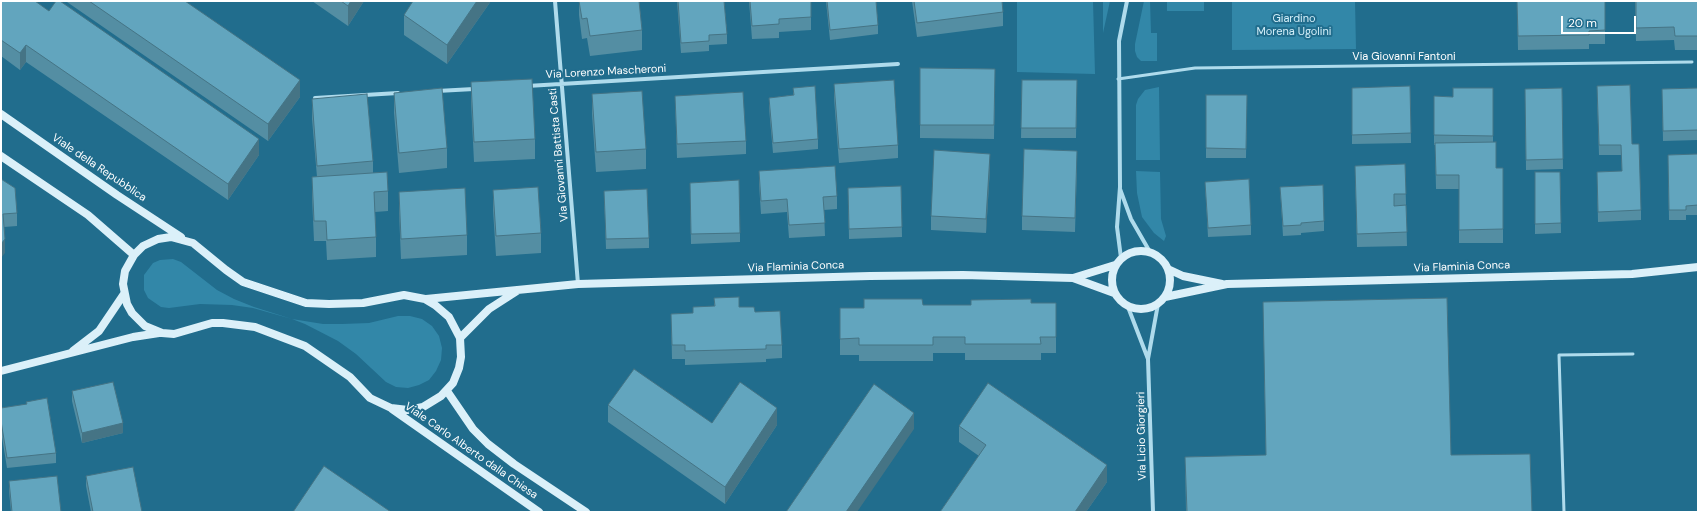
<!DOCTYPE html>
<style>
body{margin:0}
#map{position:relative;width:1699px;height:513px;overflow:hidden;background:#216d8d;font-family:"DM Sans",sans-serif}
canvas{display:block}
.frame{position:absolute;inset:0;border:2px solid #fff;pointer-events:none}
.scale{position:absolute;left:1561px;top:16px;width:75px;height:18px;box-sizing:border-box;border:2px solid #fff;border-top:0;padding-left:5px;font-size:12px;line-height:14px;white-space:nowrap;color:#fff;-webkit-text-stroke:3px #216d8d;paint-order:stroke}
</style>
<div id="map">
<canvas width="1699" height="513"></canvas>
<div class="frame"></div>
<div class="scale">20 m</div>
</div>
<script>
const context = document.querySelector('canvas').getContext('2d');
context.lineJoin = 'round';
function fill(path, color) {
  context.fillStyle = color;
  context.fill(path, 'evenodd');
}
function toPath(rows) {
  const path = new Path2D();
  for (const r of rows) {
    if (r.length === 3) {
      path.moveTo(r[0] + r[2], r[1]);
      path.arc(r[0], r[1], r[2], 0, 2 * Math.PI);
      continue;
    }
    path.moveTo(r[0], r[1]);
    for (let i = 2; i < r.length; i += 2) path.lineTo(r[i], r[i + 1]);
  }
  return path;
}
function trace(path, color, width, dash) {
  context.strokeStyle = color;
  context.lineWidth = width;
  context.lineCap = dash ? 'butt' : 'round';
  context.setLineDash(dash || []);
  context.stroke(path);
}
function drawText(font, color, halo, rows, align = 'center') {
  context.font = font + ' "DM Sans",sans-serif';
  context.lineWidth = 4;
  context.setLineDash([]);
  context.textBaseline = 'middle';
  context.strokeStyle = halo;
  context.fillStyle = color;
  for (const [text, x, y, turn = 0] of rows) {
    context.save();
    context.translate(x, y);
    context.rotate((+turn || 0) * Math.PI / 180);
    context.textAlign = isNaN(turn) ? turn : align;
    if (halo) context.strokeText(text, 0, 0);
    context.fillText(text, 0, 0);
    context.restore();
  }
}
fill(toPath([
 [1017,1,1093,1,1095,74,1017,72],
 [1103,1,1110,1,1103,33],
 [1144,1,1150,1,1151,33,1157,33,1157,61,1141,61,1137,57,1135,51,1135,44],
 [1167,1,1204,1,1204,11,1167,11],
 [1232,1,1355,1,1356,49,1232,50],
 [1159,87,1160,160,1136,160,1136,105,1138,99,1145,90],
 [1136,171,1160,172,1161,219,1166,236,1164,241,1154,233,1142,217,1137,193],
 [173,259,181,262,217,290,234,299,254,307,292,319,323,324,342,324,369,323,398,316,410,316,422,319,432,326,439,336,442,348,441,360,436,371,429,380,419,385,408,388,396,387,386,382,356,354,338,341,305,324,292,319,253,308,232,305,200,304,169,308,161,307,148,298,144,290,144,275,153,263,160,260]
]), '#3287a8');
trace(toPath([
 [1118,79,1195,68,1692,62],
 [1564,512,1559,355,1633,354]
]), '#afdbec', 3);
trace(toPath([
 [555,1,578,284],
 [527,86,898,64],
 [437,91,474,89],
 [315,98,398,93],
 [1120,189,1131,219,1150,252],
 [1121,258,1117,227,1120,187,1119,41,1127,1],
 [1128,307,1148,359],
 [1153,512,1148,359,1158,304]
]), '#afdbec', 4);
trace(toPath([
 [1,114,117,195,181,237],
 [1,156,88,215,134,255],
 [171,237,193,243,226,270,243,282,306,303,329,304,363,303,404,295,425,299,435,305,449,317,460,338,461,357,459,368,453,383,441,396,423,407,408,410,391,408,370,398,350,377,305,346,255,327,223,323,212,323,174,334,162,333,145,326,132,313,127,304,123,284,125,271,134,255,143,246,158,239,171,237],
 [1141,280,29],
 [1168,269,1183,276,1222,284],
 [1073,278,1114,293],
 [1165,297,1227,284,1632,274,1698,267],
 [426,299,578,284,870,276,963,275,1073,278,1115,265],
 [460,338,489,309,517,291],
 [73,351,99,331,124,294],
 [1,371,133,337,159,333],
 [447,391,473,429,488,444,514,464,586,512],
 [392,409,539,512]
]), '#dbf0f9', 8);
fill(toPath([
 [1,1,259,155,228,200,26,62,20,70,1,56],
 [67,1,185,1,300,97,268,141,67,2],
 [312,1,364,1,348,26],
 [491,1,447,64,404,35,404,15],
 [579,1,639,1,642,30,642,50,590,56,587,38,582,39,579,15],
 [677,1,724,1,727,34,727,44,709,45,709,51,681,53],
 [749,1,811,1,811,30,779,32,779,38,752,39],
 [826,1,876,1,878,25,878,34,830,40],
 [912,1,1002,1,1003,12,1003,26,917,37],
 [1517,1,1605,30,1605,44,1589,44,1589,49,1518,50],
 [1635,1,1698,1,1698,50,1675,50,1674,40,1636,41],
 [920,68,995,69,994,139,920,138],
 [1022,80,1077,80,1076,138,1021,138],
 [471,82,535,139,535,159,474,162,471,102],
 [834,84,898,145,898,158,839,163,834,98],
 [1410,86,1411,143,1352,144,1352,88],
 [793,88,818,139,818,149,773,153,769,108,769,98,793,95],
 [1493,88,1493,142,1496,168,1503,168,1503,243,1459,243,1459,189,1436,189,1435,145,1434,145,1434,96,1453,97],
 [1562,88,1563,169,1526,170,1525,89],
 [1698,88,1698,140,1663,141,1662,89],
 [394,93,447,148,447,168,399,173,394,113],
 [592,94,646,149,646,169,596,172,592,114],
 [1206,95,1247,95,1246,158,1206,158],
 [1597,95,1632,144,1641,210,1641,220,1598,222,1597,172,1622,171,1621,155,1599,155],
 [675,96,746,141,746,154,677,158],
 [312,99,373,161,373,173,388,191,388,211,375,212,376,237,376,257,327,260,326,241,314,241,312,197,312,177,317,177,312,119],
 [1698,154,1698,215,1686,215,1686,220,1669,220,1668,155],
 [1077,164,1075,232,1022,230,1022,216],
 [1405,164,1407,246,1357,247,1355,166],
 [990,167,986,233,931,230,931,216],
 [759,171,837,196,837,209,824,210,825,236,789,238,787,212,761,214,759,184],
 [1535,172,1560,172,1561,233,1535,234],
 [1,179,17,213,17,226,4,227,5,253],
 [1205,182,1251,225,1251,235,1208,237],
 [901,186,902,237,849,239,848,188],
 [1280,187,1324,221,1324,231,1301,233,1301,235,1283,236],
 [493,190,541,233,541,253,496,256,493,210],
 [604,191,649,238,649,248,606,249],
 [399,192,467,235,467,255,401,259,399,212],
 [690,193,740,233,740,242,691,244],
 [714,298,755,312,782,345,782,358,766,359,766,362,685,365,685,359,672,359,671,314,693,313,714,306],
 [1263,302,1451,455,1532,512,1186,512,1185,457,1266,455],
 [1031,303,1056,303,1056,353,1041,353,1041,360,965,360,965,353,933,353,933,361,859,361,859,355,840,355,840,308,864,308,923,305,971,305],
 [72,391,123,433,82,443,72,401],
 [26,402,56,453,56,463,7,468,1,431,1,408,26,405],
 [608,405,712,423,777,425,725,504,608,422],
 [959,426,1107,482,1086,512,940,512,979,456,959,442],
 [86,476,142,512,91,512,86,486],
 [9,481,61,512,11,512,9,491]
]), '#548ea3');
fill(toPath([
 [351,1,364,1,348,26,348,6],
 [477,1,491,1,447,64,447,45],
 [26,45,26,62,20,70,20,53],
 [300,80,300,97,268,141,268,124],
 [259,139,259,155,228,200,228,184],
 [990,154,990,167,986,233,986,219],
 [5,239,5,253,1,258,1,244],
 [777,408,777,425,725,504,725,487],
 [914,413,914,429,857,512,846,512],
 [123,423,123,433,82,443,82,433],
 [1107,465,1107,482,1086,512,1075,512]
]), '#457485');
const building = toPath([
 [1,1,35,1,49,11,56,1,60,1,259,139,228,184,26,45,20,53,1,40,1,1],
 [89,1,185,1,300,80,268,124,89,1],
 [341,1,351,1,348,6,341,1],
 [413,1,477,1,447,45,404,15,413,1],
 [579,1,639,1,642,30,590,36,587,18,582,19,579,1],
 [678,1,724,1,727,34,709,35,709,41,681,43,678,1],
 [750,1,811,1,811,17,779,19,779,24,752,26,750,1],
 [827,1,876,1,878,25,830,30,827,1],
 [914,1,1002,1,1003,12,917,23,914,1],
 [1517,1,1605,1,1605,30,1589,31,1589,35,1518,36,1517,1],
 [1636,1,1698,1,1698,36,1675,36,1674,27,1636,28,1636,1],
 [920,68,995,69,994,125,920,125,920,68],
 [532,79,535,139,474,142,471,82,532,79],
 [894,80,898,145,839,149,834,84,894,80],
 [1022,80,1077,80,1076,128,1021,128,1022,80],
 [1630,85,1632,144,1639,144,1641,210,1598,212,1597,172,1622,171,1621,145,1599,145,1597,86,1630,85],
 [815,86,818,139,773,143,769,98,794,95,793,88,815,86],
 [1410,86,1411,133,1352,135,1352,88,1410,86],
 [442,88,447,148,399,153,394,93,442,88],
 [1453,88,1493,88,1493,136,1434,135,1434,96,1453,97,1453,88],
 [1562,88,1563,159,1526,160,1525,89,1562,88],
 [1698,88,1698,130,1663,131,1662,89,1698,88],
 [642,91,646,149,596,152,592,94,642,91],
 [743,92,746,141,677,144,675,96,743,92],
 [367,94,373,161,317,166,312,99,367,94],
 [1206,95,1247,95,1246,149,1206,148,1206,95],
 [1496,142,1496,168,1503,168,1503,229,1459,230,1459,175,1436,175,1435,143,1496,142],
 [1024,149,1077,151,1075,218,1022,216,1024,149],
 [934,150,990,154,986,219,931,216,934,150],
 [1698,154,1698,205,1686,206,1686,210,1669,210,1668,155,1698,154],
 [1405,164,1406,194,1394,194,1394,206,1406,205,1407,232,1357,234,1355,166,1405,164],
 [835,166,837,196,823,197,825,223,789,225,787,199,761,201,759,171,835,166],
 [387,172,388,191,374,192,376,237,327,240,326,221,314,221,312,177,387,172],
 [1535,172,1560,172,1561,223,1535,224,1535,172],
 [1,179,15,188,17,213,3,214,5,239,1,244,1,179],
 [1249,179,1251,225,1208,228,1205,182,1249,179],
 [739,180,740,233,691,234,690,183,739,180],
 [1323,185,1324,221,1301,223,1301,225,1283,226,1280,187,1323,185],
 [901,186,902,227,849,229,848,188,901,186],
 [538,187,541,233,496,236,493,190,538,187],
 [465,188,467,235,401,239,399,192,465,188],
 [647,189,649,238,606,239,604,191,647,189],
 [739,297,739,307,754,307,755,312,780,311,782,345,766,345,766,349,685,351,685,345,672,345,671,314,693,313,693,307,715,306,714,298,739,297],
 [1447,298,1451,455,1530,454,1532,512,1187,512,1185,457,1266,455,1263,302,1447,298],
 [864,299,922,299,923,305,971,305,971,300,1031,299,1031,303,1056,303,1056,337,1040,337,1041,344,965,344,965,337,933,337,933,345,859,345,859,338,840,339,840,308,864,308,864,299],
 [634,369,712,423,740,382,777,408,725,487,608,405,634,369],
 [113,382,123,423,82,433,72,391,113,382],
 [988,383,1107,465,1075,512,940,512,986,445,959,426,988,383],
 [874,384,914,413,846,512,786,512,874,384],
 [47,398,56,453,7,458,1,421,1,408,27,404,26,402,47,398],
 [324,466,391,512,293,512,324,466],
 [133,467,142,512,93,512,86,476,133,467],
 [57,476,61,512,12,512,9,481,57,476]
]);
fill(building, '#62a5be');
trace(building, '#457485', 1);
drawText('11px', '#d4eff9', '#216d8d', [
 ["Giardino",1294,19],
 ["Morena Ugolini",1294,32]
]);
drawText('11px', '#fff', '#216d8d', [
 ["Via Giovanni Fantoni",1404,57],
 ["Via Lorenzo Mascheroni",606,72,-3],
 ["Via Giovanni Battista Casti",559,155,-95],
 ["Viale della Repubblica",99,168,34],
 ["Via Flaminia Conca",796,267,-2],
 ["Via Flaminia Conca",1462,267,-2],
 ["Via Licio Giorgieri",1142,436,-91],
 ["Viale Carlo Alberto dalla Chiesa",471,451,35]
]);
</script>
